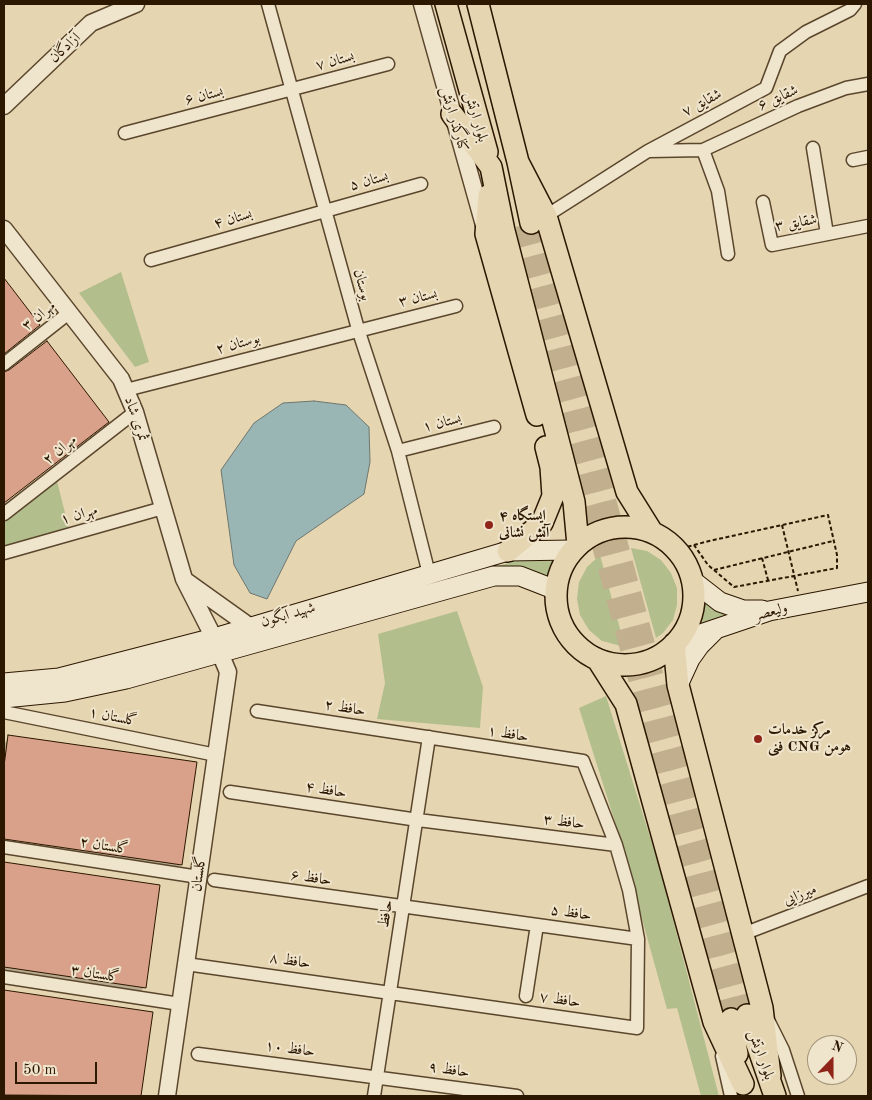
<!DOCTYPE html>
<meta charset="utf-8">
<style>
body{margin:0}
#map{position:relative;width:872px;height:1100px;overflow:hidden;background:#e6d5b1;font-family:"Old Standard TT",serif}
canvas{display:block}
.frame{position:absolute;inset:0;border:5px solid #2c1700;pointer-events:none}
.north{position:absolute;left:807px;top:1035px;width:50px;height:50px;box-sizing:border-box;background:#efe4cc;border:1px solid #a1927a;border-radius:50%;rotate:22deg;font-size:14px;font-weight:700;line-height:20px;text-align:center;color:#2c1700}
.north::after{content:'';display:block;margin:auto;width:18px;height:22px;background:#8f2418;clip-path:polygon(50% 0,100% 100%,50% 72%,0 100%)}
.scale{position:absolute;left:15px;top:1062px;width:82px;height:22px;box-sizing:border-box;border:2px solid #2c1700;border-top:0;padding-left:6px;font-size:15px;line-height:18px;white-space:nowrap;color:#2c1700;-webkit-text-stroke:4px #efe4cc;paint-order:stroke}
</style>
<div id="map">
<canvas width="872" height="1100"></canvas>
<div class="frame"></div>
<div class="north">N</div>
<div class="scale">50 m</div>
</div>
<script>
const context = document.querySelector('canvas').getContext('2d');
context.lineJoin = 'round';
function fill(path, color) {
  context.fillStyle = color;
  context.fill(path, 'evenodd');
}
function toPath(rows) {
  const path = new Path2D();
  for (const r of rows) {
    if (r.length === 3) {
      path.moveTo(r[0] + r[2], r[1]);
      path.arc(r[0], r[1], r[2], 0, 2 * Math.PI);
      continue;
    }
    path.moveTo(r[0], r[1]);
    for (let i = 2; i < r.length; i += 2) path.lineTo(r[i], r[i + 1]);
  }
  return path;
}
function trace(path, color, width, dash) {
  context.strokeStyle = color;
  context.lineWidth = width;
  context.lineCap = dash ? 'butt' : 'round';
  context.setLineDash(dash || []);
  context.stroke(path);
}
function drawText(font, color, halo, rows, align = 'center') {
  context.font = font + ' "Old Standard TT",Amiri,serif';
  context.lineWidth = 4;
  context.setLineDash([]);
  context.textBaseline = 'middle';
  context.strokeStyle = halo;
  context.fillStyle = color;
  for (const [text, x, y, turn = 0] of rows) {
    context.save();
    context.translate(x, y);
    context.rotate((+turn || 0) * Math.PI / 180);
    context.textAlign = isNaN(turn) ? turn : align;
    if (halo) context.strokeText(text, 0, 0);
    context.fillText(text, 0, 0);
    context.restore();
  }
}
fill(toPath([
 [121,272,149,362,135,367,79,293],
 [57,481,69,529,4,546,4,523],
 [631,548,647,551,661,560,671,573,677,588,677,605,673,620,663,633,656,638],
 [559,555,551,564,547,577,458,577,523,559],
 [600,555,625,647,602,641,589,630,580,615,577,599,579,582,587,567],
 [705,602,715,610,743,615,702,625],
 [457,611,483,687,480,728,377,719,385,683,378,634],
 [606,696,659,866,719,1096,701,1096,677,1008,667,1009,615,822,579,708]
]), '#b3be8d');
const water = toPath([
 [314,401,346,405,369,427,370,462,364,494,296,541,267,599,250,593,234,565,221,470,254,423,283,403,314,401]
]);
fill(water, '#99b6b5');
trace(water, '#6d766d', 1);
fill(toPath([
 [4,280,38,325,4,353],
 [9,372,104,426,4,502,4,373],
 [9,736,181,864,177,869,4,843,4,745],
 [4,864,159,886,145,987,140,991,4,972],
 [4,991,151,1013,139,1096,4,1096]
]), '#0003');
const building = toPath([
 [4,278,40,325,4,354,4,278],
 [47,341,109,422,4,503,4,372,9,370,47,341],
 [8,735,197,762,182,865,4,839,4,766,8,735],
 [4,862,160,885,146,988,4,967,4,862],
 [4,990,153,1012,141,1096,4,1095,4,990]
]);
fill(building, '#d9a08a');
trace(building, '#2c1700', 1);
trace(toPath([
 [531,223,644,643,747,1015],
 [516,227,731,1019]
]), '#c1af8e', 21, [21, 11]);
const minor = toPath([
 [268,4,358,329,398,451,429,574],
 [125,133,388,64],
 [813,148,827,234],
 [703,150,718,191,728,254],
 [649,151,703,150,798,106,846,88,868,84],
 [853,160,868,157],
 [763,202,772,245,868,226],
 [546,216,648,151,766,88,780,51,806,32,850,10,855,4],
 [151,260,421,184],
 [4,364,70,312],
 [126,390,456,306],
 [398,451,494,427],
 [4,514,135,412],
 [4,553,163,508],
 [4,712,216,755],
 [230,792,418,820,616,845,583,761,257,711],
 [4,847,199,877],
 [214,880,638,939,629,890,616,845],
 [743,934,868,886],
 [186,964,637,1028,638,939],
 [4,977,180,1004],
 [526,996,537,925],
 [769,1022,783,1050,798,1096],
 [198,1054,517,1096],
 [722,1056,731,1096],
 [374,1096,429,737]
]);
const tertiary = toPath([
 [422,4,484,225],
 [4,106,91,23,136,4],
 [4,229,121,379,135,412,184,579,214,638],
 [186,581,249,626],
 [167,1096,228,672,220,653]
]);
const secondary = toPath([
 [693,581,720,602,743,610,762,610],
 [677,642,769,611,868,592],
 [4,683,59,678,214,638,508,551,572,550],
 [678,685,690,659,700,645,714,631],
 [4,698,65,692,126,679,494,576,520,576,556,590]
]);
const trunk = toPath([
 [446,4,487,152],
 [478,4,518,162,531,223],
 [452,114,491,167,504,231,574,502,578,545],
 [518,162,546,216,627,492,652,532],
 [489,195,486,234,537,415],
 [625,596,69],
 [508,551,542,523,553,496,551,467,546,447],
 [674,644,678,685,762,1008,770,1076],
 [598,660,626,704,714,1022,743,1084],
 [747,1015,775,1096],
 [731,1019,737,1054]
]);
trace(minor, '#5a462c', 15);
trace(tertiary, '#5a462c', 19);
trace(secondary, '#2c1700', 21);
trace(trunk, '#2c1700', 24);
trace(toPath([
 [782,525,798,591],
 [675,550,694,545,709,541,828,515,837,555,837,568,734,587,708,565,694,545],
 [762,558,768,580],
 [714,570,833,541]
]), '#2c1700', 2, [4, 2.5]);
trace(minor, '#efe4cc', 12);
trace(tertiary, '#efe4cc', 16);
trace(secondary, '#efe4cc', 19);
trace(trunk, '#e6d5b1', 21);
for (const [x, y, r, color] of [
 [489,525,5,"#8f2418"],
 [758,739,5,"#8f2418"]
]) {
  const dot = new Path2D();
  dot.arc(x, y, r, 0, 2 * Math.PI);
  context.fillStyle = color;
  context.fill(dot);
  trace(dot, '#efe4cc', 2);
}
drawText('15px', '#2c1700', '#efe4cc', [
 ["آزادگان",65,48,-43],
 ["بستان ۷",335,61,-15],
 ["بستان ۶",204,96,-14],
 ["شقایق ۶",778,98,-24],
 ["شقایق ۷",702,103,-28],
 ["بلوار ارتش",476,117,74],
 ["کنارگذر ارتش",454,119,74],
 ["بستان ۵",369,181,-15],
 ["بستان ۴",233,219,-16],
 ["شقایق ۳",796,223,-10],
 ["بوستان",362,285,74],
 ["بستان ۳",418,298,-13],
 ["مهران ۳",39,316,-38],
 ["بوستان ۲",238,344,-15],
 ["ثمری شاد",136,419,71],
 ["بستان ۱",442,423,-14],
 ["مهران ۲",60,450,-38],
 ["۱ مهران",79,515,-16],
 ["ولیعصر",771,612,-15],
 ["شهید آبگون",288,615,-16],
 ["حافظ ۲",345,708,9],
 ["گلستان ۱",113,717,11],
 ["حافظ ۱",508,734,9],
 ["حافظ ۴",326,790,9],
 ["حافظ ۳",564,822,7],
 ["گلستان ۲",104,846,9],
 ["گلستان",199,874,-82],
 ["حافظ ۶",311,878,8],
 ["میرزایی",800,895,-21],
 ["حافظ ۵",571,913,8],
 ["حافظ",386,914,-81],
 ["حافظ ۸",290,961,8],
 ["گلستان ۳",95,974,9],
 ["حافظ ۷",560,1000,8],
 ["حافظ ۱۰",290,1049,7],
 ["بلوار ارتش",761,1055,71],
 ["حافظ ۹",449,1070,8]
]);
drawText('bold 15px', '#2c1700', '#efe4cc', [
 ["ایستگاه ۴",499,516],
 ["آتش نشانی",499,533],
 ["مرکز خدمات",768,730],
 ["فنی CNG هومن",768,747]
], 'left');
</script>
